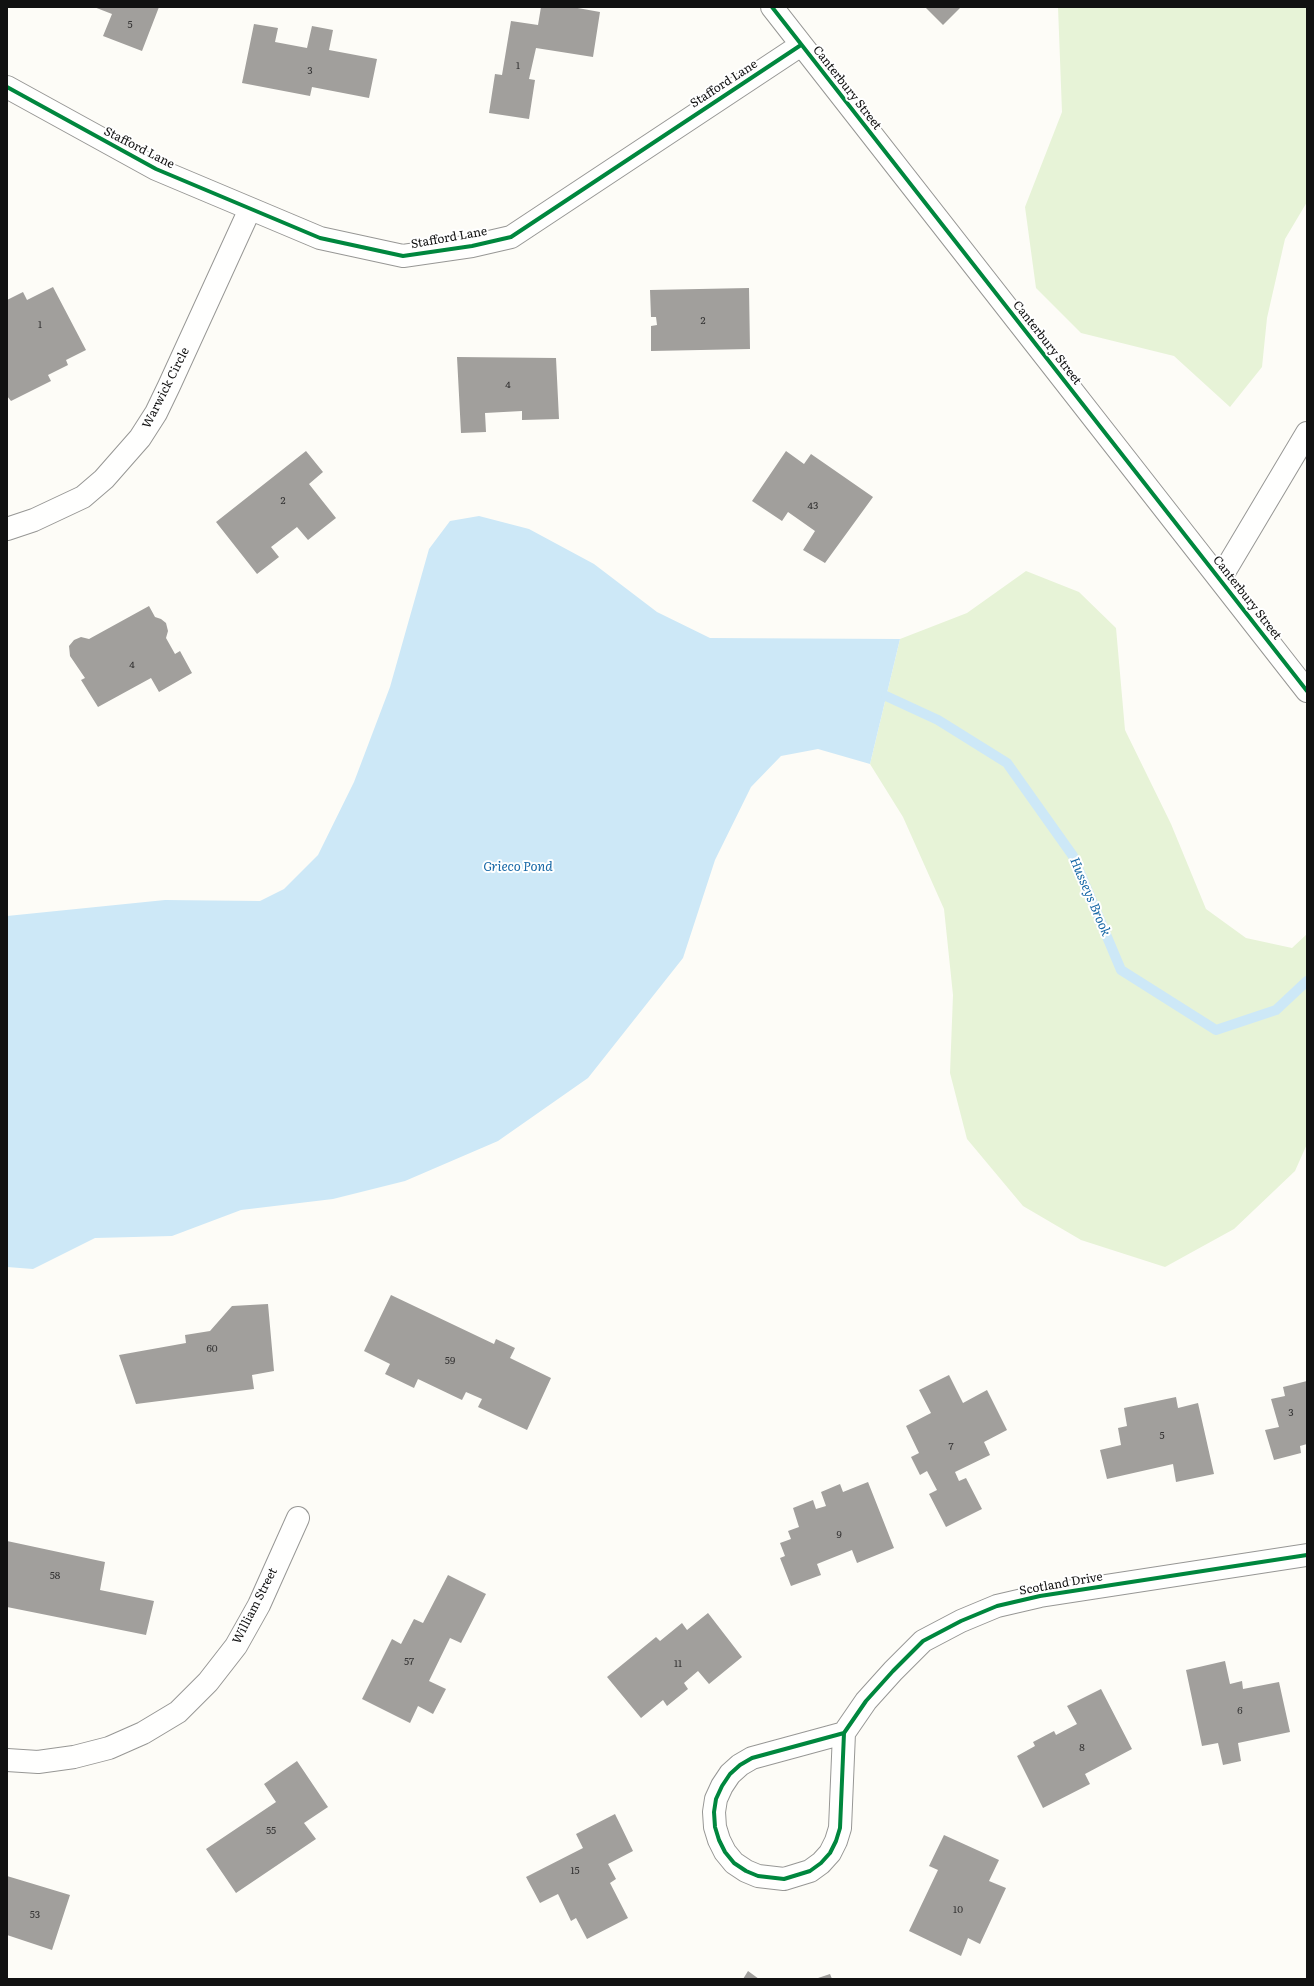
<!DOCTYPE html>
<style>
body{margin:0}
#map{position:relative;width:1314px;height:1986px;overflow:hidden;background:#fdfcf7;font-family:Literata,serif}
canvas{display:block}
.frame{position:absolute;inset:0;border:8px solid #111;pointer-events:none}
</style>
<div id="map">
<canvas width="1314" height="1986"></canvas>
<div class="frame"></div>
</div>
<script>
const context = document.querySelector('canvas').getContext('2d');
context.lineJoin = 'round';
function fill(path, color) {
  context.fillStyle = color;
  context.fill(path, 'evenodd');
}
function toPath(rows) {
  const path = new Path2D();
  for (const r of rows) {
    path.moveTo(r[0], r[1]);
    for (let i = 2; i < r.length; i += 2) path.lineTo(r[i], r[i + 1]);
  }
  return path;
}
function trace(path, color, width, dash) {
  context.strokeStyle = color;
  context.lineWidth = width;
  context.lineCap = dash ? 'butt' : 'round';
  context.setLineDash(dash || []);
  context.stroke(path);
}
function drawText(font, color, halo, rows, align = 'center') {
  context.font = font + ' Literata,serif';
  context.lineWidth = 4;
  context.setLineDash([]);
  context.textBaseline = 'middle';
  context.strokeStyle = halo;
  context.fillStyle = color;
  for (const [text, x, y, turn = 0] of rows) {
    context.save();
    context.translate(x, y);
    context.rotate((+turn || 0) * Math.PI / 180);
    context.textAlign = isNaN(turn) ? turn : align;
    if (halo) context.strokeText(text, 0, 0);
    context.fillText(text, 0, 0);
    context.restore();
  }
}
fill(toPath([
 [1058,7,1307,7,1307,202,1285,239,1267,318,1262,367,1230,407,1174,356,1081,333,1036,288,1025,207,1062,112],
 [1026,571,1079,592,1116,628,1125,730,1171,824,1206,909,1246,938,1292,948,1307,934,1307,1144,1295,1171,1234,1229,1165,1267,1081,1240,1023,1206,967,1139,950,1073,953,995,944,909,903,817,870,764,900,639,967,613]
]), '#e7f3d7');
fill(toPath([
 [479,516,529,529,594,564,657,612,710,638,900,639,870,764,818,749,781,756,751,787,715,860,683,958,588,1078,498,1141,405,1181,333,1199,241,1210,172,1236,95,1238,33,1269,7,1267,7,916,165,900,260,901,284,889,318,855,354,782,390,687,429,549,450,521]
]), '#cde8f7');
trace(toPath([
 [886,696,938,720,1007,763,1073,856,1121,970,1216,1030,1276,1010,1307,981]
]), '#cde8f7', 10);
fill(toPath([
 [94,7,159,7,142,51,103,36,112,14],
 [541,7,572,7,600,12,593,57,536,48,529,79,535,80,529,119,489,113,495,74,502,75,511,21,538,25],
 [925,7,961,7,943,25],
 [254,24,278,28,275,42,307,48,312,26,333,30,329,50,377,59,369,98,312,87,310,96,242,83],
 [53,287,86,350,66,360,68,365,48,375,51,381,11,401,7,396,7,300,23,292,27,300],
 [749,288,750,349,651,351,651,326,657,325,656,317,651,317,650,290],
 [457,357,556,358,559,419,522,420,522,411,485,413,486,432,461,433],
 [306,451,323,472,309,484,336,518,308,540,297,527,271,547,279,557,257,574,216,522],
 [786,451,804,464,811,454,873,497,825,563,803,550,815,531,788,512,782,521,752,501],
 [149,606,155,617,161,619,166,623,168,631,166,638,175,654,180,651,192,673,159,692,151,678,98,707,81,680,85,678,70,656,69,646,74,640,81,637,89,639],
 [391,1295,494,1344,496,1339,515,1348,510,1358,551,1378,527,1430,478,1407,482,1399,466,1392,462,1400,418,1379,414,1388,385,1374,390,1364,364,1351],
 [268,1304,274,1371,252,1375,254,1389,136,1404,119,1355,186,1343,185,1335,210,1331,232,1306],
 [949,1375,963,1403,987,1390,1007,1430,984,1442,990,1455,955,1472,959,1481,966,1478,982,1509,946,1527,929,1494,937,1490,927,1471,920,1475,911,1457,919,1453,906,1426,931,1413,919,1390],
 [1307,1381,1307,1444,1300,1446,1301,1453,1274,1460,1265,1430,1279,1427,1271,1399,1285,1396,1283,1387],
 [1176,1397,1178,1408,1198,1403,1214,1474,1176,1482,1173,1464,1107,1479,1100,1450,1121,1445,1118,1428,1127,1426,1124,1408],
 [868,1482,894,1548,857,1563,852,1550,817,1564,821,1575,791,1586,780,1558,785,1556,780,1543,791,1539,788,1531,799,1527,793,1508,813,1500,816,1509,826,1506,821,1492,840,1484,843,1492],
 [7,1541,105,1562,100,1590,154,1601,146,1635,7,1607],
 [448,1575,486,1594,461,1643,450,1638,429,1681,446,1689,433,1714,418,1706,410,1723,362,1699,392,1639,401,1644,414,1619,423,1623],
 [708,1613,742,1657,709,1684,698,1671,684,1683,688,1689,667,1706,663,1700,641,1718,607,1677,656,1637,660,1641,682,1623,687,1630],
 [1225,1661,1230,1684,1242,1681,1243,1689,1279,1682,1290,1732,1238,1743,1241,1761,1223,1765,1218,1743,1202,1746,1186,1670],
 [1101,1689,1132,1749,1085,1774,1090,1784,1043,1808,1017,1756,1035,1746,1033,1742,1054,1731,1056,1735,1077,1724,1067,1706],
 [297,1761,328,1807,304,1823,316,1839,236,1893,206,1849,276,1802,264,1784],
 [615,1814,633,1851,608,1864,616,1879,610,1883,628,1918,587,1939,576,1918,571,1921,558,1894,540,1903,526,1877,583,1848,576,1834],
 [944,1835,999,1860,989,1881,1006,1888,980,1944,968,1938,961,1956,909,1931,938,1870,929,1866],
 [7,1876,70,1895,52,1950,7,1935],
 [748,1971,759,1979,743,1979],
 [830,1974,832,1979,815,1979]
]), '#a19f9c');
const street = toPath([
 [772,7,1307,691],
 [7,87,156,169,320,238,403,256,472,246,511,237,801,45],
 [7,529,34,520,83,497,104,479,140,438,156,413,169,386,250,209],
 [1220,579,1307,433],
 [844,1733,752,1758,740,1765,730,1774,722,1786,716,1799,714,1812,715,1827,719,1840,725,1852,734,1863,746,1871,758,1876,784,1879,810,1871,821,1863,830,1853,836,1841,840,1828,844,1733,866,1701,893,1671,923,1641,961,1621,997,1606,1040,1596,1307,1555],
 [7,1760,38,1762,74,1757,109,1748,143,1733,178,1712,208,1682,236,1646,259,1605,298,1518]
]);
trace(street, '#979795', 24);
trace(street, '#fffffe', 22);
trace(toPath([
 [772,7,1307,691],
 [7,87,156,169,320,238,403,256,472,246,511,237,801,45],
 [844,1733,752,1758,740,1765,730,1774,722,1786,716,1799,714,1812,715,1827,719,1840,725,1852,734,1863,746,1871,758,1876,784,1879,810,1871,821,1863,830,1853,836,1841,840,1828,844,1733,866,1701,893,1671,923,1641,961,1621,997,1606,1040,1596,1307,1555]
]), '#00873e', 4);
drawText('10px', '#353434', null, [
 ["5",130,25],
 ["1",518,66],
 ["3",310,71],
 ["2",703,321],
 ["1",40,325],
 ["4",508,385],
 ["2",283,501],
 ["43",813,506],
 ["4",132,665],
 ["60",212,1349],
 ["59",450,1361],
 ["3",1291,1413],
 ["5",1162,1436],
 ["7",951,1447],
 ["9",839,1535],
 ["58",55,1576],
 ["57",409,1662],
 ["11",678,1664],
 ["6",1240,1711],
 ["8",1082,1748],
 ["55",271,1831],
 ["15",575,1871],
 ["10",958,1910],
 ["53",35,1915]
]);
drawText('12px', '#111', '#fff', [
 ["Stafford Lane",724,84,-33],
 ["Canterbury Street",847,88,52],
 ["Stafford Lane",139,148,27],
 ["Stafford Lane",449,238,-10],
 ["Canterbury Street",1047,343,52],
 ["Warwick Circle",166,388,-63],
 ["Canterbury Street",1247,598,52],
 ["Scotland Drive",1061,1584,-10],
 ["William Street",255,1606,-63]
]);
drawText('italic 13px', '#1768a6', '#fff', [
 ["Grieco Pond",518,867],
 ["Husseys Brook",1090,897,67]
]);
</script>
